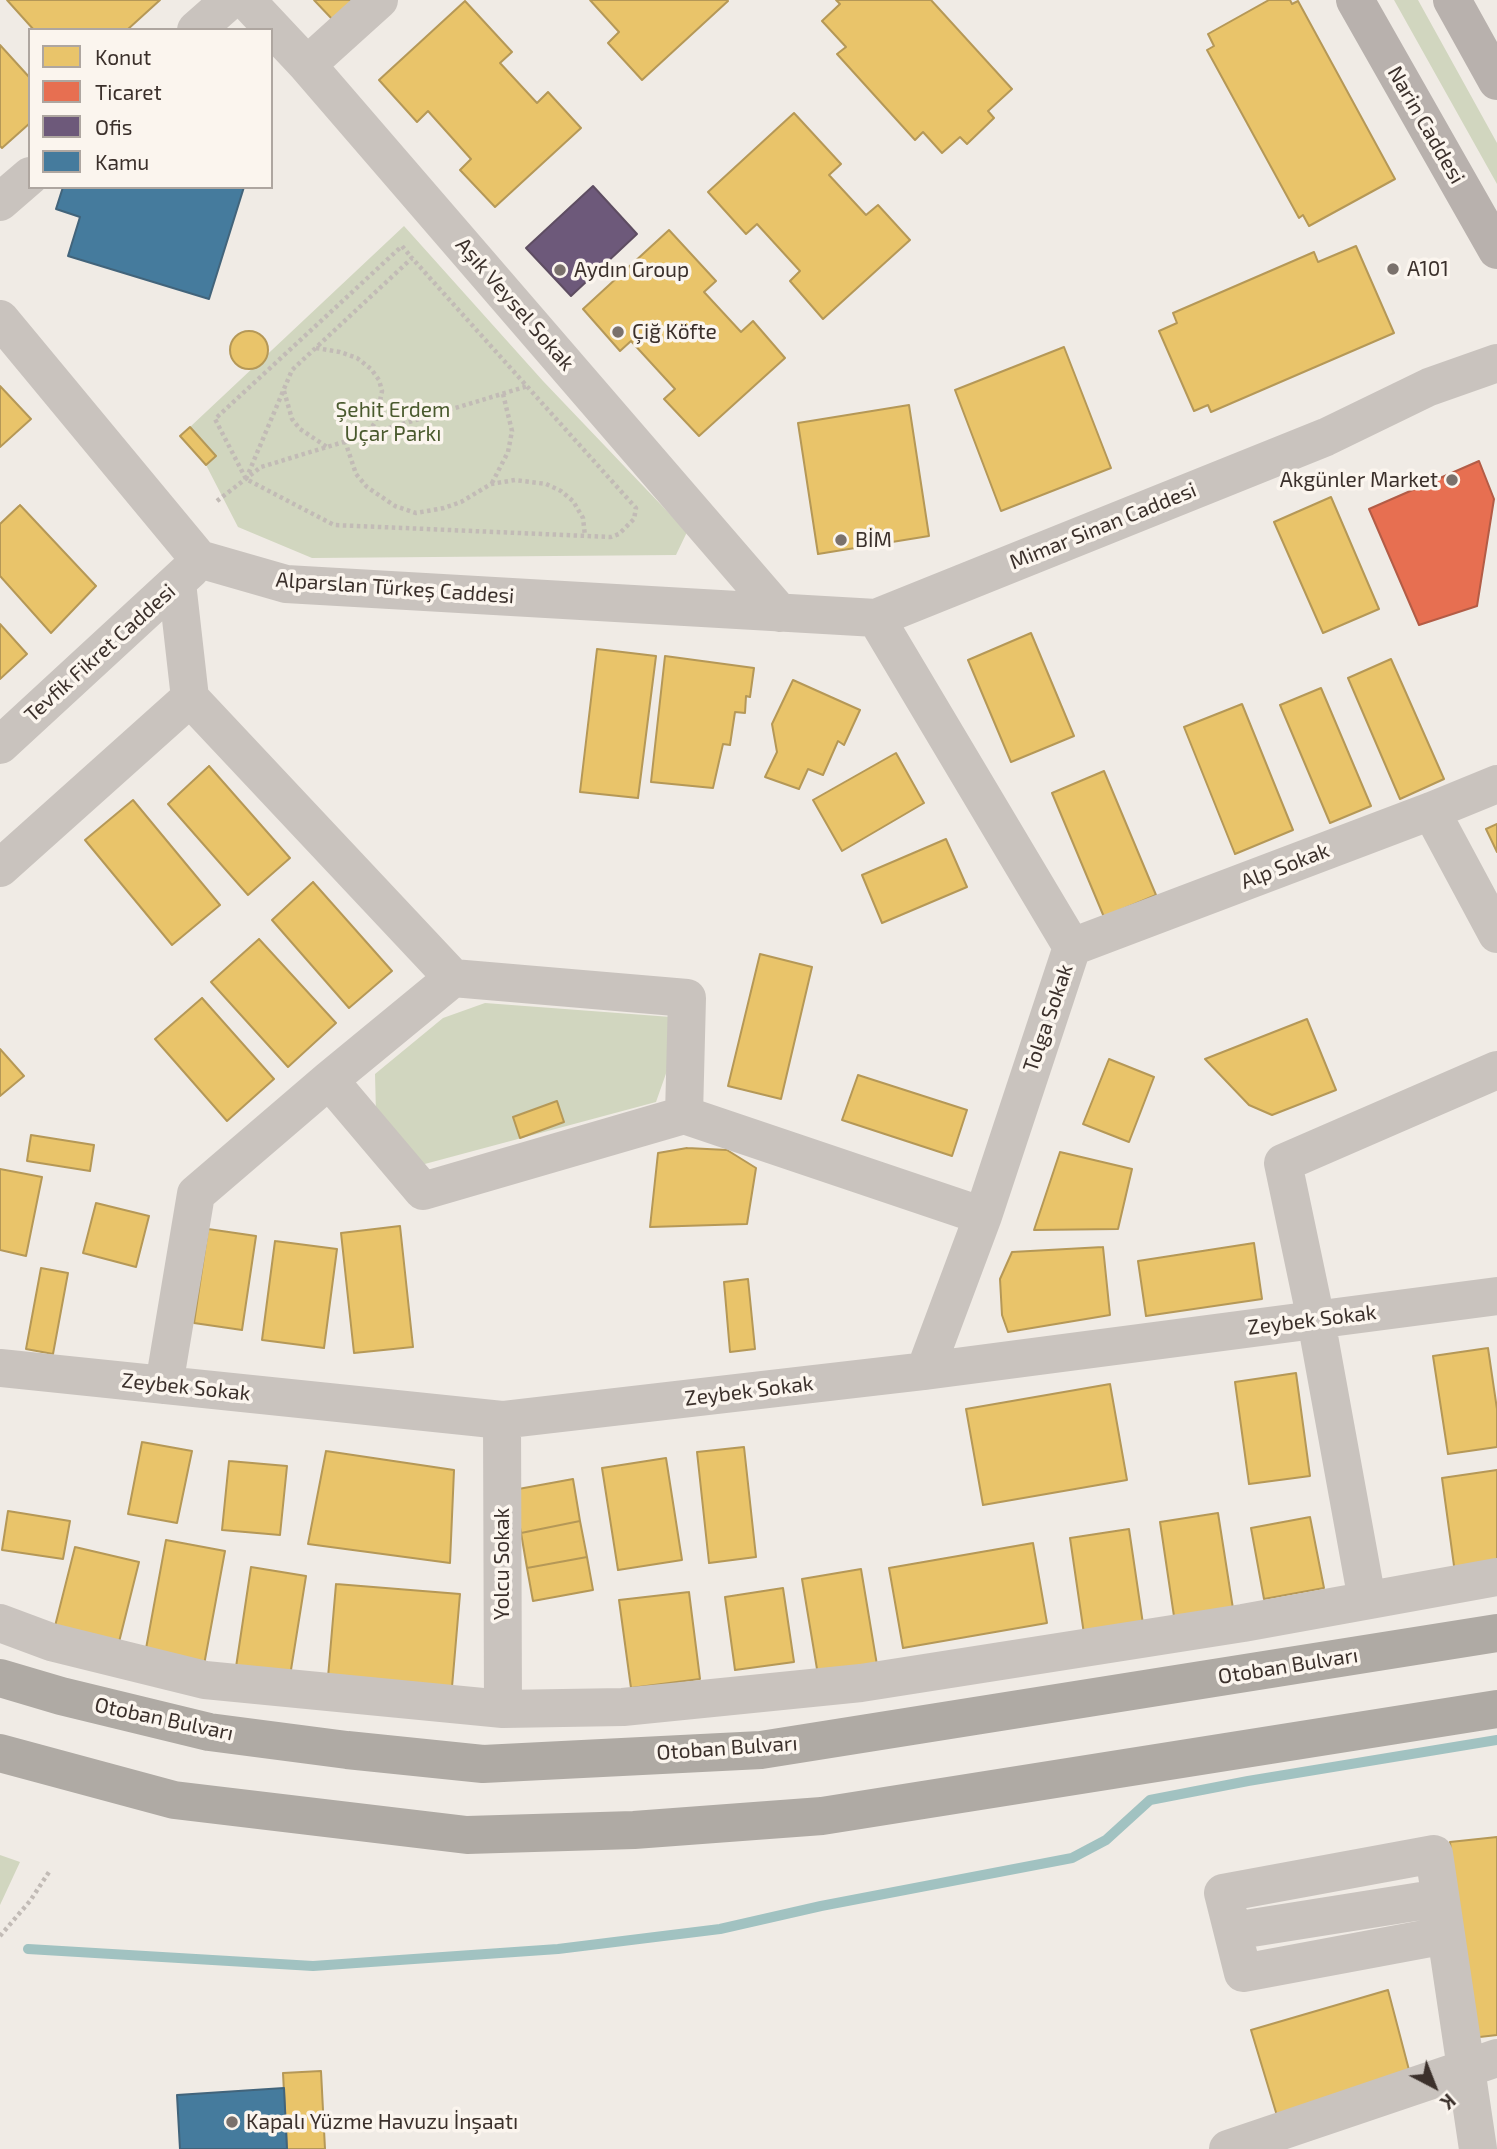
<!DOCTYPE html>
<meta charset="utf-8">
<style>
body{margin:0}
#map{position:relative;width:1497px;height:2149px;overflow:hidden;background:#f0ebe5;font-family:"Exo 2",sans-serif}
canvas{display:block}
.legend{position:absolute;left:28px;top:28px;width:245px;height:161px;box-sizing:border-box;background:#fbf5ee;border:2px solid #aea6a0;margin:0;padding:9px 12px;list-style:none;font-size:21px;color:#3b302b}
.legend li{display:flex;align-items:center;gap:14px;height:35px}
.legend b{width:35px;border:2px solid #aea6a0}
.north{position:absolute;left:1399px;top:2051px;width:70px;height:70px;-webkit-text-stroke:5px #fbf5ee;paint-order:stroke;rotate:138deg;font-size:19px;font-weight:700;line-height:28px;text-align:center;color:#3b302b}
.north::after{content:'';display:block;margin:auto;width:24px;height:32px;background:#3b302b;clip-path:polygon(50% 0,100% 100%,50% 72%,0 100%)}
</style>
<div id="map">
<canvas width="1497" height="2149"></canvas>
<ul class="legend">
<li><b style="height:19px;background:#e9c46a"></b>Konut</li>
<li><b style="height:19px;background:#e76f51"></b>Ticaret</li>
<li><b style="height:19px;background:#6d597a"></b>Ofis</li>
<li><b style="height:19px;background:#457b9d"></b>Kamu</li>
</ul>
<div class="north">K</div>
</div>
<script>
const context = document.querySelector('canvas').getContext('2d');
context.lineJoin = 'round';
function fill(path, color) {
  context.fillStyle = color;
  context.fill(path, 'evenodd');
}
function toPath(rows) {
  const path = new Path2D();
  for (const r of rows) {
    if (r.length === 3) {
      path.moveTo(r[0] + r[2], r[1]);
      path.arc(r[0], r[1], r[2], 0, 2 * Math.PI);
      continue;
    }
    path.moveTo(r[0], r[1]);
    for (let i = 2; i < r.length; i += 2) path.lineTo(r[i], r[i + 1]);
  }
  return path;
}
function trace(path, color, width, dash) {
  context.strokeStyle = color;
  context.lineWidth = width;
  context.lineCap = dash ? 'butt' : 'round';
  context.setLineDash(dash || []);
  context.stroke(path);
}
function drawText(font, color, halo, rows, align = 'center') {
  context.font = font + ' "Exo 2",sans-serif';
  context.lineWidth = 7;
  context.setLineDash([]);
  context.textBaseline = 'middle';
  context.strokeStyle = halo;
  context.fillStyle = color;
  for (const [text, x, y, turn = 0] of rows) {
    context.save();
    context.translate(x, y);
    context.rotate((+turn || 0) * Math.PI / 180);
    context.textAlign = isNaN(turn) ? turn : align;
    if (halo) context.strokeText(text, 0, 0);
    context.fillText(text, 0, 0);
    context.restore();
  }
}
fill(toPath([
 [1394,0,1418,0,1497,143,1497,184],
 [404,226,543,381,687,532,676,555,312,558,238,527,206,465,216,456,190,427],
 [485,1003,671,1017,669,1065,656,1102,421,1165,376,1114,375,1074,443,1018],
 [0,1855,20,1862,0,1905]
]), '#d1d6bf');
const homes = toPath([
 [7,0,160,0,127,30,34,30,7,0],
 [314,0,353,0,332,19,314,0],
 [590,0,727,0,728,1,642,80,608,43,619,32,590,0],
 [836,0,931,0,1012,89,988,111,994,118,967,144,960,137,942,153,923,132,915,140,837,54,846,47,822,21,840,4,836,0],
 [1269,0,1290,0,1292,4,1298,1,1395,179,1309,226,1303,215,1299,218,1207,50,1214,46,1208,34,1269,0],
 [465,1,512,52,500,63,537,103,548,92,581,128,495,207,460,170,471,159,428,111,417,122,379,80,465,1],
 [0,45,30,78,30,123,2,148,0,146,0,45],
 [794,113,841,164,829,175,866,215,878,205,910,240,823,319,790,281,800,271,757,224,746,234,708,192,794,113],
 [669,230,716,281,704,292,741,332,753,321,785,358,699,436,664,399,675,389,631,341,620,351,583,309,669,230],
 [1356,246,1394,333,1211,412,1208,405,1194,411,1159,331,1177,323,1173,313,1314,252,1318,262,1356,246],
 [249,350,19],
 [1064,347,1111,468,1001,511,955,390,1064,347],
 [0,386,31,419,0,447,0,386],
 [909,405,929,536,818,554,798,423,909,405],
 [190,427,216,456,206,465,180,436,190,427],
 [1331,497,1379,609,1323,633,1274,522,1331,497],
 [20,505,96,586,51,633,0,576,0,524,20,505],
 [0,624,27,654,0,679,0,624],
 [1031,633,1074,736,1011,762,968,660,1031,633],
 [597,649,656,656,638,798,580,792,597,649],
 [665,656,754,668,750,697,746,696,745,713,735,712,730,745,723,744,713,788,651,782,665,656],
 [1391,659,1444,779,1400,799,1348,678,1391,659],
 [793,680,860,710,844,745,838,741,823,775,808,769,799,789,765,777,777,752,772,724,793,680],
 [1321,688,1371,806,1330,823,1280,705,1321,688],
 [1242,704,1293,830,1235,854,1184,727,1242,704],
 [896,753,924,803,842,851,813,800,896,753],
 [209,766,290,858,248,895,168,804,209,766],
 [1104,771,1156,895,1104,917,1052,793,1104,771],
 [133,800,220,905,172,945,85,840,133,800],
 [1497,824,1497,852,1486,829,1497,824],
 [946,839,967,887,882,923,862,875,946,839],
 [313,882,392,971,349,1008,272,920,313,882],
 [259,939,336,1023,288,1067,211,982,259,939],
 [760,954,812,967,781,1099,728,1086,760,954],
 [202,998,274,1079,227,1121,155,1039,202,998],
 [1307,1019,1336,1090,1272,1115,1249,1105,1205,1059,1307,1019],
 [0,1049,24,1076,0,1096,0,1049],
 [1109,1059,1154,1077,1129,1142,1083,1124,1109,1059],
 [858,1075,967,1110,952,1156,842,1120,858,1075],
 [557,1101,564,1122,520,1138,513,1117,557,1101],
 [31,1135,94,1145,90,1171,27,1161,31,1135],
 [687,1148,727,1150,756,1168,747,1224,650,1227,658,1153,687,1148],
 [1060,1152,1132,1169,1118,1229,1034,1230,1060,1152],
 [0,1169,42,1177,26,1256,0,1250,0,1169],
 [96,1203,149,1216,136,1267,83,1253,96,1203],
 [400,1226,413,1347,354,1353,341,1233,400,1226],
 [208,1229,256,1236,242,1330,194,1323,208,1229],
 [275,1241,337,1249,324,1348,262,1340,275,1241],
 [1254,1243,1262,1299,1146,1316,1138,1261,1254,1243],
 [1103,1247,1110,1315,1008,1332,1002,1315,1000,1279,1012,1252,1103,1247],
 [41,1268,68,1273,53,1354,26,1349,41,1268],
 [748,1279,755,1349,730,1352,724,1282,748,1279],
 [1488,1348,1497,1409,1497,1447,1448,1454,1433,1356,1488,1348],
 [1296,1373,1310,1476,1249,1484,1235,1382,1296,1373],
 [1110,1384,1127,1480,983,1505,966,1409,1110,1384],
 [142,1442,192,1451,177,1523,128,1514,142,1442],
 [744,1447,756,1557,709,1563,697,1452,744,1447],
 [326,1451,454,1470,450,1563,308,1544,326,1451],
 [666,1458,682,1560,618,1570,602,1468,666,1458],
 [229,1461,287,1466,280,1535,222,1530,229,1461],
 [1497,1470,1497,1567,1455,1573,1442,1478,1497,1470],
 [573,1479,580,1521,521,1533,513,1490,573,1479],
 [8,1511,70,1521,63,1559,2,1550,8,1511],
 [1218,1513,1234,1615,1175,1623,1160,1522,1218,1513],
 [1310,1517,1324,1588,1264,1599,1251,1528,1310,1517],
 [580,1521,587,1557,527,1568,521,1533,580,1521],
 [1129,1529,1143,1624,1084,1634,1070,1538,1129,1529],
 [166,1540,225,1551,204,1665,145,1654,166,1540],
 [1033,1543,1047,1623,903,1648,889,1568,1033,1543],
 [75,1547,139,1562,116,1654,52,1638,75,1547],
 [587,1557,593,1590,533,1601,527,1568,587,1557],
 [251,1567,306,1576,290,1676,236,1667,251,1567],
 [861,1569,878,1671,819,1681,802,1579,861,1569],
 [336,1584,460,1594,452,1687,328,1677,336,1584],
 [783,1588,794,1662,735,1670,725,1597,783,1588],
 [689,1592,700,1679,631,1688,619,1600,689,1592],
 [1497,1837,1497,2035,1471,2038,1450,1842,1497,1837],
 [1388,1990,1409,2070,1278,2119,1251,2030,1388,1990],
 [321,2071,325,2149,287,2149,283,2073,321,2071]
]);
fill(homes, '#e9c46a');
trace(homes, '#b59857', 2);
const shops = toPath([
 [1479,461,1494,499,1477,606,1419,625,1369,509,1479,461]
]);
fill(shops, '#e76f51');
trace(shops, '#b35c46', 2);
const offices = toPath([
 [593,186,637,234,571,296,526,248,593,186]
]);
fill(offices, '#6d597a');
trace(offices, '#5e4d62', 2);
const public = toPath([
 [63,187,244,187,209,299,68,256,80,217,56,209,63,187],
 [284,2088,287,2149,180,2149,177,2095,284,2088]
]);
fill(public, '#457b9d');
trace(public, '#42647b', 2);
trace(toPath([
 [28,1949,313,1966,558,1949,720,1929,821,1906,1072,1858,1106,1840,1150,1800,1248,1781,1497,1740]
]), '#a1c2c1', 10);
trace(toPath([
 [316,348,340,352,357,358,371,369,379,380,382,391,376,421,368,433],
 [284,391,292,419,300,429,327,447],
 [345,441,356,474,367,487,395,506,416,513,444,508,461,502,491,484,515,480,546,484,561,491,573,501,583,518,585,536],
 [246,479,292,370,412,258,636,508,634,519,619,534,611,537,334,525,246,479,215,419,402,246,412,258],
 [492,483,508,452,512,431,503,394],
 [217,501,261,467,528,386],
 [0,1936,30,1901,49,1872]
]), '#c2bbb6', 4.5, [3.5, 3.5]);
trace(toPath([
 [246,0,307,65,780,613],
 [196,30,230,0],
 [307,65,379,0],
 [0,202,30,176],
 [0,319,199,559,286,584,876,618,1326,437,1429,387,1497,363],
 [177,583,190,698,453,978,687,998,684,1115,983,1216],
 [876,618,1072,947,983,1216,925,1371],
 [0,745,191,569],
 [1431,811,1497,934],
 [0,868,190,698],
 [1072,947,1431,811,1497,784],
 [453,978,329,1080,423,1191,684,1115],
 [0,1368,502,1420,925,1371,1497,1296],
 [164,1385,196,1194,329,1080],
 [502,1420,503,1709],
 [1367,1600,1316,1320,1283,1163,1497,1070],
 [0,1623,51,1642,205,1680,503,1709,623,1707,861,1683,1243,1623,1497,1577],
 [1233,1931,1440,1898],
 [1446,1935,1243,1973,1223,1893,1434,1854,1478,2149],
 [1228,2149,1497,2058]
]), '#c9c3be', 38);
trace(toPath([
 [1355,0,1497,250],
 [1452,0,1497,81]
]), '#b8b1ad', 38);
trace(toPath([
 [0,1678,61,1696,209,1732,347,1750,483,1764,761,1750,1497,1633],
 [0,1753,174,1800,467,1835,634,1830,822,1816,1497,1709]
]), '#afaaa4', 38);
for (const [x, y, r, color] of [
 [1393,269,7,"#7a716c"],
 [560,270,7,"#7a716c"],
 [618,332,7,"#7a716c"],
 [1452,480,7,"#7a716c"],
 [841,540,7,"#7a716c"],
 [232,2122,7,"#7a716c"]
]) {
  const dot = new Path2D();
  dot.arc(x, y, r, 0, 2 * Math.PI);
  context.fillStyle = color;
  context.fill(dot);
  trace(dot, '#fbf5ee', 2.5);
}
drawText('21px', '#3b302b', '#fbf5ee', [
 ["Narin Caddesi",1426,125,60],
 ["Aşık Veysel Sokak",515,304,49],
 ["Mimar Sinan Caddesi",1103,526,-22],
 ["Alparslan Türkeş Caddesi",395,588,4],
 ["Tevfik Fikret Caddesi",100,653,-42],
 ["Alp Sokak",1285,866,-21],
 ["Tolga Sokak",1048,1018,-71],
 ["Zeybek Sokak",1312,1320,-7],
 ["Zeybek Sokak",186,1387,6],
 ["Zeybek Sokak",749,1391,-7],
 ["Yolcu Sokak",502,1564,-90],
 ["Otoban Bulvarı",1288,1666,-9],
 ["Otoban Bulvarı",164,1719,12],
 ["Otoban Bulvarı",727,1748,-4]
]);
drawText('21px', '#3b302b', '#fbf5ee', [
 ["A101",1407,269],
 ["Aydın Group",574,270],
 ["Çiğ Köfte",632,332],
 ["Akgünler Market",1438,480,"right"],
 ["BİM",855,540],
 ["Kapalı Yüzme Havuzu İnşaatı",246,2122]
], 'left');
drawText('21px', '#4a5a2e', '#fbf5ee', [
 ["Şehit Erdem",393,410],
 ["Uçar Parkı",393,434]
]);
</script>
